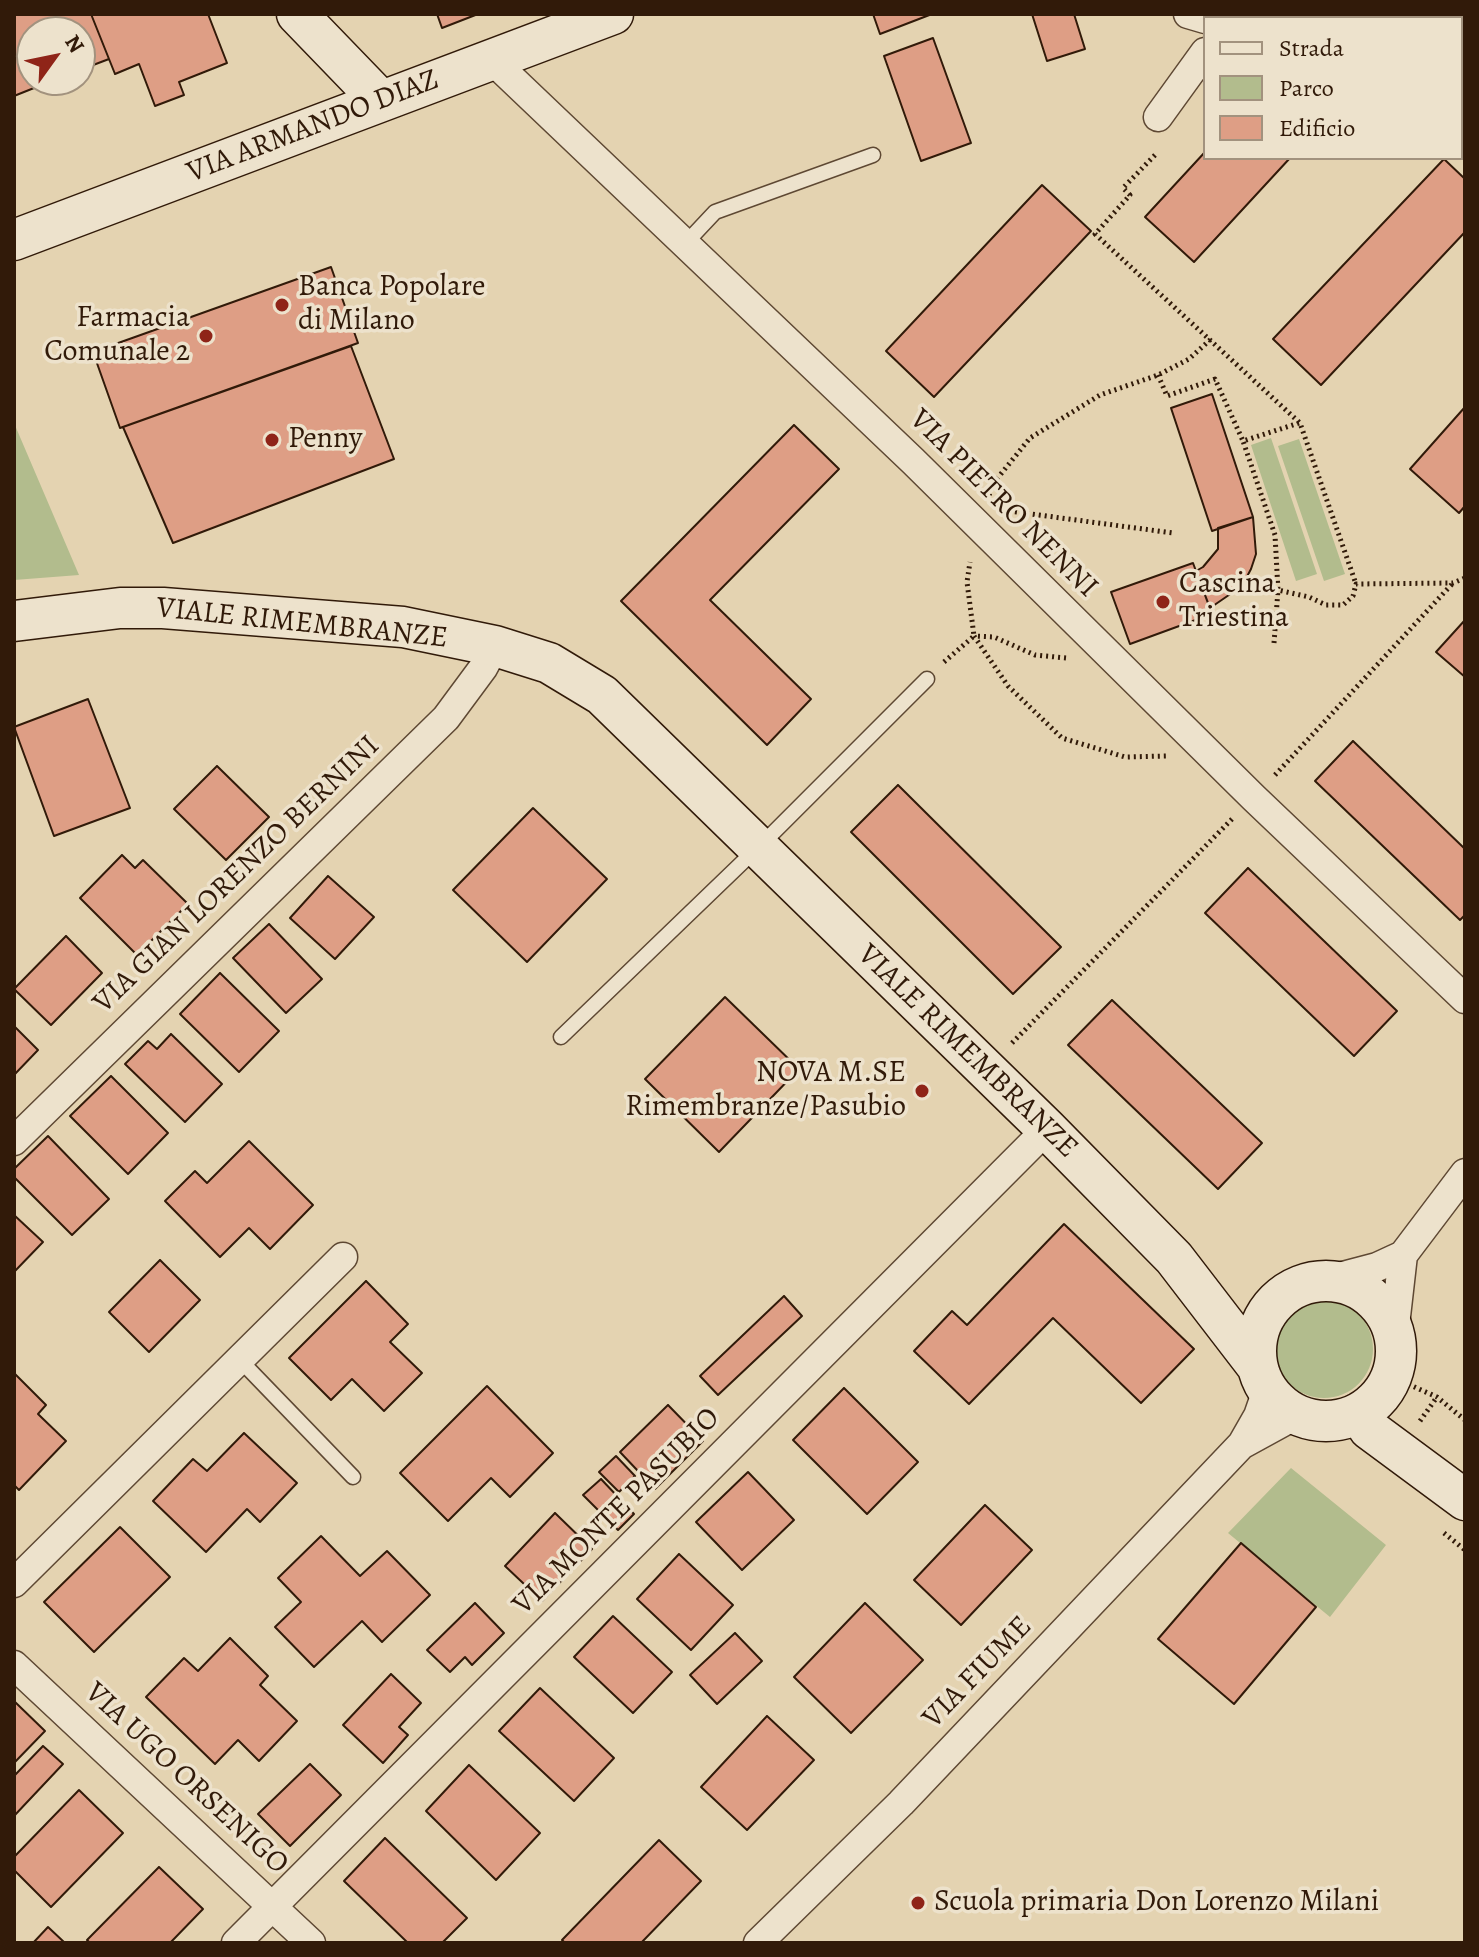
<!DOCTYPE html>
<style>
body{margin:0}
#map{position:relative;width:1479px;height:1957px;overflow:hidden;background:#e4d3b1;font-family:Alegreya,serif}
canvas{display:block}
.frame{position:absolute;inset:0;border:16px solid #311a09;pointer-events:none}
.legend{position:absolute;left:1203px;top:16px;width:260px;height:144px;box-sizing:border-box;background:#ede2cc;border:2px solid #a2927e;margin:0;padding:10px 14px;list-style:none;font-size:24px;color:#311a09}
.legend li{display:flex;align-items:center;gap:16px;height:40px}
.legend b{width:40px;border:2px solid #a2927e}
.north{position:absolute;left:16px;top:16px;width:80px;height:80px;box-sizing:border-box;background:#ede2cc;border:2px solid #a2927e;border-radius:50%;rotate:57deg;font-size:22px;font-weight:700;line-height:32px;text-align:center;color:#311a09}
.north::after{content:'';display:block;margin:auto;width:28px;height:36px;background:#8f2418;clip-path:polygon(50% 0,100% 100%,50% 72%,0 100%)}
</style>
<div id="map">
<canvas width="1479" height="1957"></canvas>
<div class="frame"></div>
<ul class="legend">
<li><b style="height:10px;background:#ede2cc"></b>Strada</li>
<li><b style="height:22px;background:#b2bc8d"></b>Parco</li>
<li><b style="height:22px;background:#de9e85"></b>Edificio</li>
</ul>
<div class="north">N</div>
</div>
<script>
const context = document.querySelector('canvas').getContext('2d');
context.lineJoin = 'round';
function fill(path, color) {
  context.fillStyle = color;
  context.fill(path, 'evenodd');
}
function toPath(rows) {
  const path = new Path2D();
  for (const r of rows) {
    if (r.length === 3) {
      path.moveTo(r[0] + r[2], r[1]);
      path.arc(r[0], r[1], r[2], 0, 2 * Math.PI);
      continue;
    }
    path.moveTo(r[0], r[1]);
    for (let i = 2; i < r.length; i += 2) path.lineTo(r[i], r[i + 1]);
  }
  return path;
}
function trace(path, color, width, dash) {
  context.strokeStyle = color;
  context.lineWidth = width;
  context.lineCap = dash ? 'butt' : 'round';
  context.setLineDash(dash || []);
  context.stroke(path);
}
function drawText(font, color, halo, rows, align = 'center') {
  context.font = font + ' Alegreya,serif';
  context.lineWidth = 7;
  context.setLineDash([]);
  context.textBaseline = 'middle';
  context.strokeStyle = halo;
  context.fillStyle = color;
  for (const [text, x, y, turn = 0] of rows) {
    context.save();
    context.translate(x, y);
    context.rotate((+turn || 0) * Math.PI / 180);
    context.textAlign = isNaN(turn) ? turn : align;
    if (halo) context.strokeText(text, 0, 0);
    context.fillText(text, 0, 0);
    context.restore();
  }
}
fill(toPath([
 [14,423,79,575,14,580],
 [1271,438,1317,574,1296,581,1251,445],
 [1299,439,1345,574,1324,581,1278,446],
 [1324,1349,49],
 [1291,1468,1386,1545,1330,1617,1228,1533]
]), '#b2bc8d');
const building = toPath([
 [14,14,91,14,109,59,80,70,80,32,32,32,32,80,54,80,14,96,14,14],
 [91,14,208,14,227,63,179,82,184,95,155,106,139,64,115,74,91,14],
 [437,14,478,14,442,28,437,14],
 [873,14,932,14,880,34,873,14],
 [1032,14,1074,14,1085,49,1047,61,1032,14],
 [933,38,971,143,921,161,884,56,933,38],
 [1205,152,1205,158,1290,158,1194,262,1145,217,1205,152],
 [1444,159,1465,179,1465,232,1321,385,1273,339,1444,159],
 [1042,185,1091,231,934,397,886,351,1042,185],
 [331,267,358,343,120,428,93,352,331,267],
 [351,346,394,459,173,543,123,427,351,346],
 [1212,394,1253,517,1212,531,1171,408,1212,394],
 [1465,407,1465,506,1459,513,1410,469,1465,407],
 [794,425,839,469,710,600,811,699,767,745,621,601,794,425],
 [1253,517,1256,554,1251,569,1242,586,1210,608,1196,571,1203,567,1218,549,1218,528,1253,517],
 [1193,563,1212,614,1130,644,1111,592,1193,563],
 [1465,620,1465,677,1436,652,1465,620],
 [88,699,130,808,54,836,14,727,88,699],
 [1353,741,1465,849,1465,915,1460,920,1315,781,1353,741],
 [217,766,269,817,226,860,174,809,217,766],
 [898,785,1061,947,1013,994,851,832,898,785],
 [533,808,607,879,527,962,453,890,533,808],
 [122,855,135,868,143,860,188,904,137,955,80,898,122,855],
 [1248,868,1397,1011,1354,1056,1205,913,1248,868],
 [328,876,374,917,335,959,290,918,328,876],
 [269,924,322,979,286,1013,233,958,269,924],
 [66,936,102,973,51,1025,14,989,66,936],
 [220,973,279,1031,239,1072,180,1014,220,973],
 [725,997,799,1069,719,1152,645,1079,725,997],
 [1112,1000,1262,1143,1218,1189,1068,1045,1112,1000],
 [14,1026,38,1050,14,1075,14,1026],
 [171,1034,222,1084,185,1122,125,1064,148,1041,157,1049,171,1034],
 [111,1076,168,1133,128,1174,70,1116,111,1076],
 [48,1136,109,1199,72,1235,14,1177,14,1169,48,1136],
 [249,1141,313,1205,270,1249,249,1228,220,1257,165,1201,195,1171,207,1183,249,1141],
 [14,1215,43,1242,14,1272,14,1215],
 [1064,1224,1194,1349,1141,1403,1053,1318,969,1404,914,1351,952,1311,967,1325,1064,1224],
 [160,1260,200,1300,149,1352,109,1312,160,1260],
 [366,1281,408,1324,390,1342,422,1373,384,1411,352,1379,331,1400,289,1358,366,1281],
 [784,1296,802,1316,718,1395,700,1376,784,1296],
 [14,1373,46,1405,38,1414,66,1441,19,1490,14,1485,14,1373],
 [487,1386,553,1453,510,1497,491,1478,448,1521,400,1473,487,1386],
 [844,1388,918,1462,867,1514,793,1440,844,1388],
 [668,1405,703,1441,655,1489,620,1452,668,1405],
 [244,1433,297,1483,260,1522,247,1509,206,1552,153,1501,193,1459,207,1471,244,1433],
 [616,1456,635,1476,619,1492,599,1472,616,1456],
 [748,1472,794,1520,742,1570,696,1522,748,1472],
 [601,1479,634,1514,618,1530,583,1495,601,1479],
 [985,1505,1032,1550,961,1625,914,1580,985,1505],
 [555,1513,592,1549,542,1601,505,1566,555,1513],
 [120,1527,170,1577,94,1652,44,1602,120,1527],
 [321,1536,360,1576,387,1551,430,1595,382,1642,362,1621,314,1667,275,1627,301,1602,278,1578,321,1536],
 [1241,1543,1316,1607,1234,1704,1158,1639,1241,1543],
 [679,1554,733,1605,691,1650,637,1599,679,1554],
 [475,1603,504,1633,472,1665,465,1657,450,1672,427,1650,475,1603],
 [865,1603,923,1660,851,1733,794,1677,865,1603],
 [613,1616,672,1672,633,1713,574,1657,613,1616],
 [735,1633,762,1661,717,1704,690,1675,735,1633],
 [230,1638,268,1676,260,1685,297,1721,259,1761,238,1740,215,1764,146,1697,184,1658,198,1671,230,1638],
 [391,1674,421,1703,399,1727,408,1735,383,1763,343,1725,391,1674],
 [540,1688,614,1758,574,1801,499,1731,540,1688],
 [14,1701,45,1731,14,1763,14,1701],
 [767,1716,814,1760,747,1830,701,1787,767,1716],
 [43,1746,63,1764,14,1816,14,1776,43,1746],
 [310,1764,341,1795,290,1846,258,1814,310,1764],
 [469,1765,540,1833,496,1880,426,1811,469,1765],
 [79,1790,123,1833,51,1907,14,1870,14,1857,79,1790],
 [385,1838,467,1918,442,1943,408,1943,344,1881,385,1838],
 [659,1840,701,1881,641,1943,565,1943,562,1940,659,1840],
 [159,1867,203,1909,170,1943,90,1943,87,1940,159,1867],
 [48,1927,65,1943,33,1943,48,1927]
]);
fill(building, '#de9e85');
trace(building, '#311a09', 2);
const lane = toPath([
 [684,245,715,212,873,155],
 [561,1037,775,831,927,679],
 [239,1359,353,1477]
]);
const street = toPath([
 [1188,14,1205,19],
 [1380,14,1384,18],
 [1221,18,1237,14],
 [491,59,913,461,1254,798,1465,999],
 [1461,90,1465,94],
 [1158,117,1205,52],
 [14,1141,446,718,483,668,495,646],
 [1324,1281,1377,1267,1403,1255],
 [1394,1334,1403,1255,1465,1173],
 [1243,1444,1296,1415],
 [14,1583,343,1257],
 [14,1665,311,1943],
 [236,1943,1047,1129],
 [758,1943,901,1803,1242,1444,1258,1416,1267,1390]
]);
const secondary = toPath([
 [297,14,381,101],
 [14,240,613,14],
 [14,621,120,608,163,608,403,627,495,646,549,663,602,695,1047,1129,1174,1258,1257,1366],
 [1326,1351,70],
 [1360,1413,1369,1429,1465,1500]
]);
trace(lane, '#5e4833', 17);
trace(street, '#5e4833', 31);
trace(secondary, '#311a09', 43);
trace(toPath([
 [1155,155,1123,188,1130,195,1095,234,1300,423,1356,584],
 [1158,375,1167,396,1215,379,1243,441],
 [1299,423,1243,441,1275,535,1278,590,1309,597,1326,605,1343,605,1353,596,1356,584,1453,583,1465,578],
 [989,495,996,480,1030,438,1100,395,1158,375,1189,359,1211,339],
 [1009,511,1173,533],
 [1274,643,1278,590],
 [1066,658,1035,655,994,637,974,636,1008,686,1062,738,1125,757,1166,756],
 [944,662,974,636,967,582,970,562],
 [1275,775,1453,583],
 [1012,1043,1232,819],
 [1392,1377,1437,1397,1465,1420],
 [1420,1421,1437,1397],
 [1444,1533,1465,1550]
]), '#311a09', 5, [2, 4]);
trace(lane, '#ede2cc', 14);
trace(street, '#ede2cc', 28);
trace(secondary, '#ede2cc', 40);
for (const [x, y, r, color] of [
 [282,305,8,"#8f2418"],
 [206,336,8,"#8f2418"],
 [272,440,8,"#8f2418"],
 [1163,602,8,"#8f2418"],
 [922,1091,8,"#8f2418"],
 [918,1903,8,"#8f2418"]
]) {
  const dot = new Path2D();
  dot.arc(x, y, r, 0, 2 * Math.PI);
  context.fillStyle = color;
  context.fill(dot);
  trace(dot, '#ede2cc', 3);
}
drawText('30px', '#311a09', '#ede2cc', [
 ["VIA ARMANDO DIAZ",313,127,-21],
 ["VIA PIETRO NENNI",1003,504,45],
 ["VIALE RIMEMBRANZE",302,624,6],
 ["VIA GIAN LORENZO BERNINI",237,875,-44],
 ["VIALE RIMEMBRANZE",967,1052,44],
 ["VIA MONTE PASUBIO",617,1512,-45],
 ["VIA FIUME",978,1673,-46],
 ["VIA UGO ORSENIGO",186,1779,43]
]);
drawText('30px', '#311a09', '#ede2cc', [
 ["Banca Popolare",298,288],
 ["di Milano",298,322],
 ["Farmacia",190,319,"right"],
 ["Comunale 2",190,353,"right"],
 ["Penny",288,440],
 ["Cascina",1179,585],
 ["Triestina",1179,619],
 ["NOVA M.SE",906,1074,"right"],
 ["Rimembranze/Pasubio",906,1108,"right"],
 ["Scuola primaria Don Lorenzo Milani",934,1903]
], 'left');
</script>
